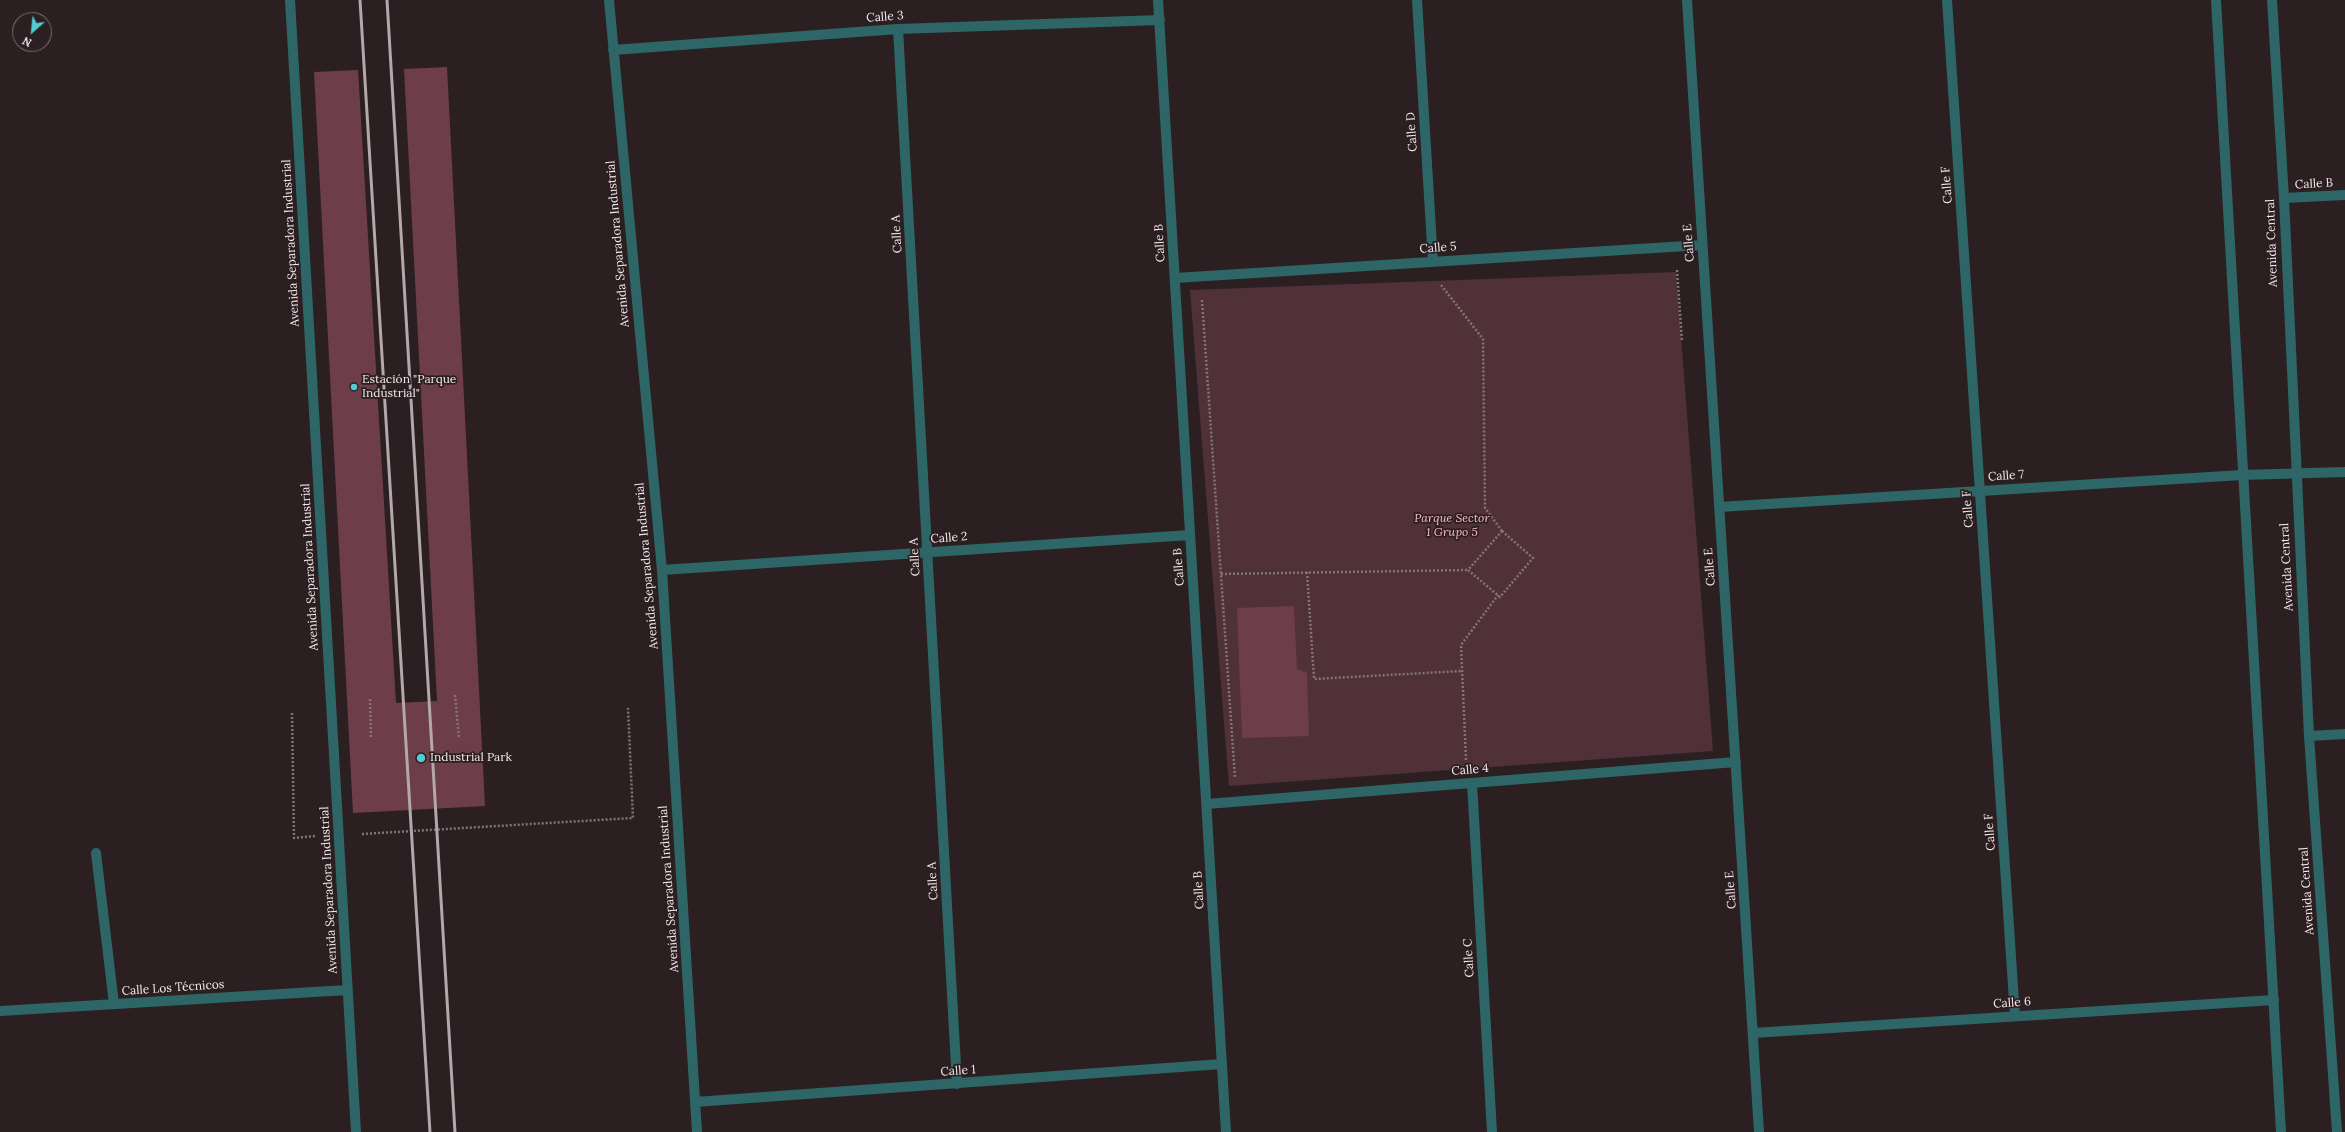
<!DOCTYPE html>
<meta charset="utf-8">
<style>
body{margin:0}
#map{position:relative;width:2345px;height:1132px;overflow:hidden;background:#2c1f22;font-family:Lora,serif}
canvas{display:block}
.north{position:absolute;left:12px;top:12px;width:40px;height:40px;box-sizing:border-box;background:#2c1f22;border:1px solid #7b6f72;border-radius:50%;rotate:207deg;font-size:11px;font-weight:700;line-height:16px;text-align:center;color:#f2e8ea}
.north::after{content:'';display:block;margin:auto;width:14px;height:18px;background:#51ccd2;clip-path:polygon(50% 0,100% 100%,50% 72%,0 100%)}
</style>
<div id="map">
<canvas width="2345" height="1132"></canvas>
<div class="north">N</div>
</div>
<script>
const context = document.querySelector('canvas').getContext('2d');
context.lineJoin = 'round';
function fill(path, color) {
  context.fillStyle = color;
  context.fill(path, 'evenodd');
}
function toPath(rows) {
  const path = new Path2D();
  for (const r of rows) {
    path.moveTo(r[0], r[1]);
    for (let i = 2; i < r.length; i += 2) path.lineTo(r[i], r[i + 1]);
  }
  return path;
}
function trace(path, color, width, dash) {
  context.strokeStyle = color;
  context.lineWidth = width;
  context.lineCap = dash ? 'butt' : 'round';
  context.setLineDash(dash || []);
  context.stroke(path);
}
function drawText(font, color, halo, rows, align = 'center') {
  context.font = font + ' Lora,serif';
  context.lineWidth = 3.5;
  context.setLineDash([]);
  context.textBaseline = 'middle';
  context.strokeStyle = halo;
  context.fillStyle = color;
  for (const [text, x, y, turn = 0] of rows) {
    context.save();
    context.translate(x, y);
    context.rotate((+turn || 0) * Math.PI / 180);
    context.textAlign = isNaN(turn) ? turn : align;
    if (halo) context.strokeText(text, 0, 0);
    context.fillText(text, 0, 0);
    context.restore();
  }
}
fill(toPath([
 [1676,272,1713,751,1229,786,1190,290]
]), '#513139');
fill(toPath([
 [447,67,485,806,353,813,314,72,358,70,396,703,437,701,404,69],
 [1294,606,1297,669,1307,673,1309,736,1242,738,1237,608]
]), '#6e3d4a');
trace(toPath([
 [1677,270,1682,341],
 [1441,285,1483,339,1485,508,1502,531],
 [1202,300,1235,778],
 [1502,531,1533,558,1500,597,1468,570,1502,531],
 [1307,572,1314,679,1462,671],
 [1221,574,1468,570],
 [455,695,459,738],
 [370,699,371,738],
 [292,713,294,838,315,836],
 [1466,760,1461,645,1498,595],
 [362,834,633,818,628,708]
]), '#817578', 2.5, [2, 2]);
trace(toPath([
 [96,853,114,1004]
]), '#2e6668', 10);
trace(toPath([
 [290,0,356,1132],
 [609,0,662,570,697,1132],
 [1158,0,1226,1132],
 [1417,0,1433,262],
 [1687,0,1759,1132],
 [1947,0,2015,1016],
 [898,29,957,1084],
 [613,50,898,29,1160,20],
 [2284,198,2345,195],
 [1175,278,1702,245],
 [1719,507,2242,475,2345,472],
 [662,570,1190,535],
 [2309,736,2345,734],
 [1472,783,1492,1132],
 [1207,804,1736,762],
 [0,1011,347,990],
 [1753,1033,2274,1000],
 [695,1102,1222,1064]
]), '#2e6668', 10);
trace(toPath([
 [2216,0,2281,1132],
 [2272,0,2284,198,2309,736,2337,1132]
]), '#2e6668', 10);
trace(toPath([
 [360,0,430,1132],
 [387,0,455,1132]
]), '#b3a8ab', 3);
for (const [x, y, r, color] of [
 [354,387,4,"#51ccd2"],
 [421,758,5,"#51ccd2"]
]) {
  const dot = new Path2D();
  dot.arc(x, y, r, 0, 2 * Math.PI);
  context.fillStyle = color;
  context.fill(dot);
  trace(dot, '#2c1f22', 1.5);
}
drawText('12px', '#f2e8ea', '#2c1f22', [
 ["Calle 3",885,17,-4],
 ["Calle D",1412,132,-94],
 ["Calle B",2314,184,-3],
 ["Calle F",1947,185,-94],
 ["Calle A",897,234,-93],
 ["Avenida Separadora Industrial",291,243,-93],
 ["Calle B",1160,243,-93],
 ["Calle E",1689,243,-94],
 ["Avenida Central",2272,243,-92],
 ["Avenida Separadora Industrial",618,244,-95],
 ["Calle 5",1438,248,-4],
 ["Calle 7",2006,476,-4],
 ["Calle F",1968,509,-94],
 ["Calle 2",949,538,-4],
 ["Calle A",915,557,-93],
 ["Avenida Separadora Industrial",647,566,-95],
 ["Avenida Separadora Industrial",310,567,-93],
 ["Calle B",1179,567,-94],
 ["Calle E",1710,567,-94],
 ["Avenida Central",2287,567,-93],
 ["Calle 4",1470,770,-5],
 ["Calle F",1990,832,-94],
 ["Calle A",933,881,-93],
 ["Avenida Separadora Industrial",669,889,-94],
 ["Avenida Separadora Industrial",329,890,-93],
 ["Calle B",1199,890,-93],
 ["Calle E",1731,890,-94],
 ["Avenida Central",2307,891,-94],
 ["Calle C",1469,958,-93],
 ["Calle Los Técnicos",173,988,-4],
 ["Calle 6",2012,1003,-4],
 ["Calle 1",958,1071,-4]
]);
drawText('12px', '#f2e8ea', '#2c1f22', [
 ["Estación \"Parque",362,380],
 ["Industrial\"",362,394],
 ["Industrial Park",430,758]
], 'left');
drawText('italic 12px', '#fdbaca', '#2c1f22', [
 ["Parque Sector",1452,519],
 ["1 Grupo 5",1452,533]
]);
</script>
